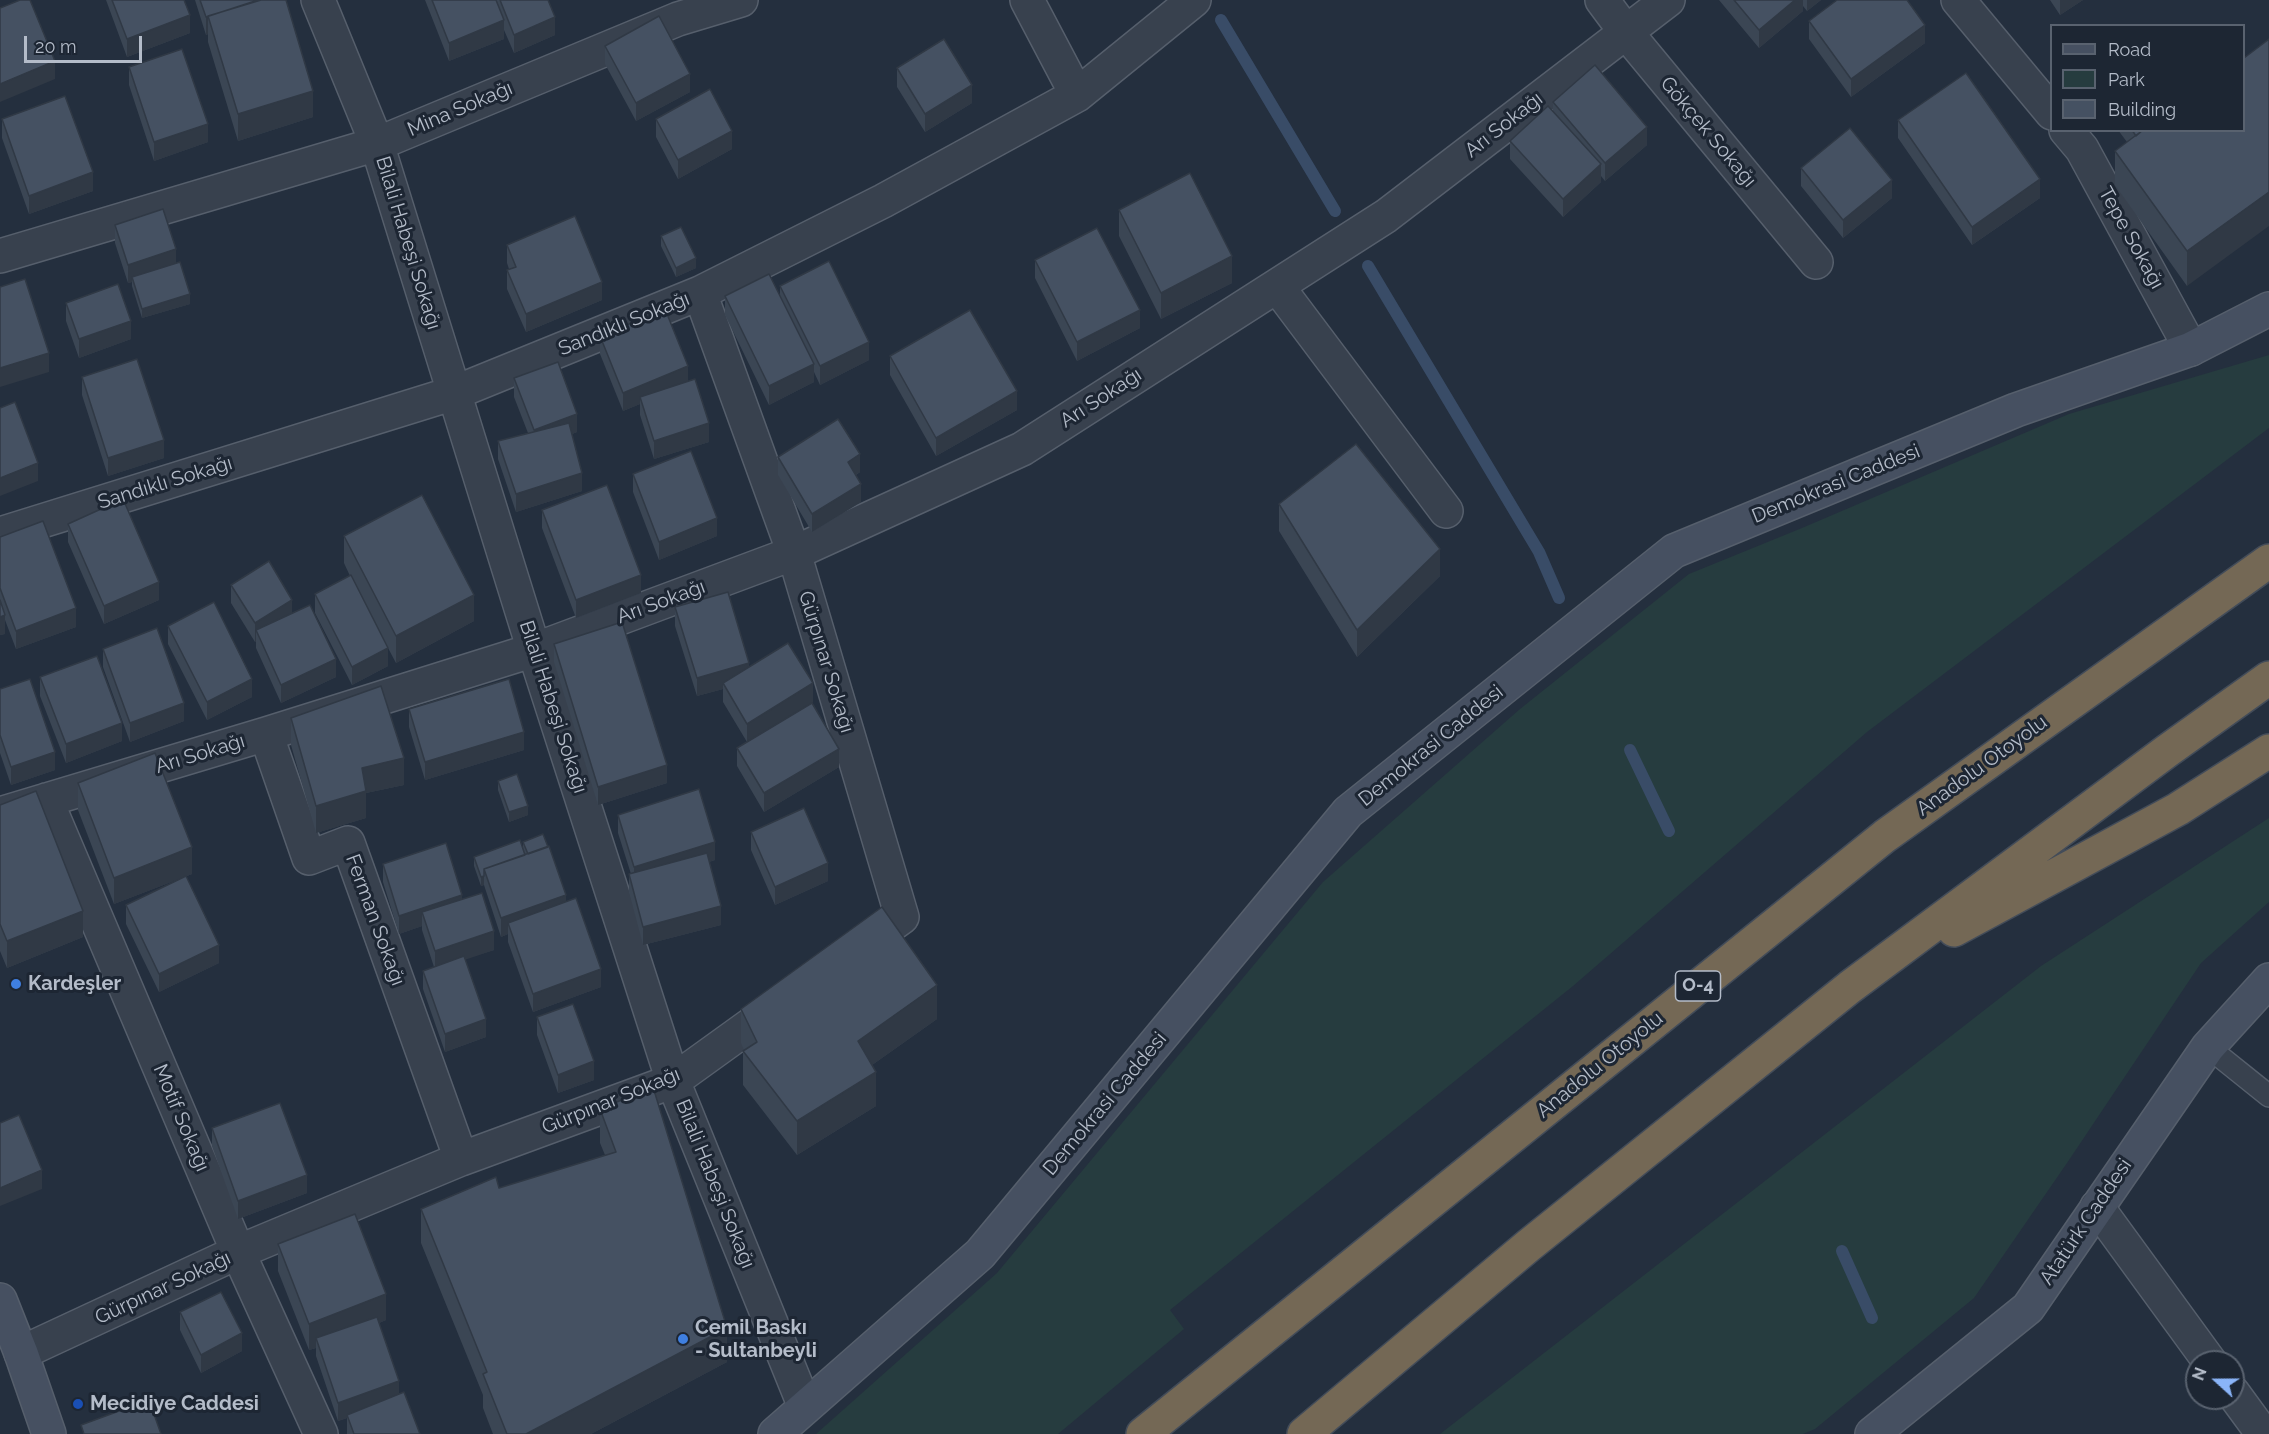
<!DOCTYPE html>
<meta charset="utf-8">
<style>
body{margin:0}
#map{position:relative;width:2269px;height:1434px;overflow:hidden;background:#242f3e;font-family:Raleway,sans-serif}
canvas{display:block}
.legend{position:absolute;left:2050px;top:24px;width:195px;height:108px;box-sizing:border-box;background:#1d2633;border:2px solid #59626f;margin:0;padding:8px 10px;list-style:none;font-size:18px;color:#b4bcc9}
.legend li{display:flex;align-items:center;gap:12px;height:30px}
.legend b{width:30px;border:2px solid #59626f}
.north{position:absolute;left:2185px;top:1350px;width:60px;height:60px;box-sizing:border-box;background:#1d2633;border:2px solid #59626f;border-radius:50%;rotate:291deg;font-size:16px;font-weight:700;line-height:24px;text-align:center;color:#b4bcc9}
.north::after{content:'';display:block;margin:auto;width:21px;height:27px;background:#8ab4f8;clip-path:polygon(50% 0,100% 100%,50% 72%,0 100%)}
.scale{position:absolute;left:24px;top:36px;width:118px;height:27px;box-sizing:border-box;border:3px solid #b4bcc9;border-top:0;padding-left:8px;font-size:18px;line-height:21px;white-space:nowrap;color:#b4bcc9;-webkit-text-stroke:4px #1d2633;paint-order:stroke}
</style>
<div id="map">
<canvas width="2269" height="1434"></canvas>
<ul class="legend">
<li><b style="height:8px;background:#465061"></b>Road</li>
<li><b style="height:16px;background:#263c3f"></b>Park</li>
<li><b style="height:16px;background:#455162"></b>Building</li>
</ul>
<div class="north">N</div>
<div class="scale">20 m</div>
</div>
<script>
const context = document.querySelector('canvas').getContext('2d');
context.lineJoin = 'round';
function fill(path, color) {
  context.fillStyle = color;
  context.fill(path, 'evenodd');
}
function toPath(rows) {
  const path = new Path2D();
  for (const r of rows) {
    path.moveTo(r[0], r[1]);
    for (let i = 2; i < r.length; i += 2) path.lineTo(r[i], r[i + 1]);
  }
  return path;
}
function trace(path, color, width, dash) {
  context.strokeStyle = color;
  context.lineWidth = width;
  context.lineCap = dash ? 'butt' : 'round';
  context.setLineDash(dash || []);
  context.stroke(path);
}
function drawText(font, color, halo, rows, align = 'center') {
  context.font = font + ' Raleway,sans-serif';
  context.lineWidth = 6;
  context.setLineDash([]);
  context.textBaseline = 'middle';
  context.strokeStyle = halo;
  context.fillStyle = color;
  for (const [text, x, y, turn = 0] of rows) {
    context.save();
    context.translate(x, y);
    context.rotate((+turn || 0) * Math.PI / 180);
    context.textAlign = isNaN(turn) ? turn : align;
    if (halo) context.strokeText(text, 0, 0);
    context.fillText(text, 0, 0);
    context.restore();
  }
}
fill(toPath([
 [2269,355,2269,428,1867,732,1573,986,1170,1310,1184,1329,1058,1434,816,1434,997,1273,1323,882,1520,709,1689,574,1802,528,2069,414],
 [2269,818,2269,902,2201,963,2067,1163,1974,1298,1815,1429,1803,1434,1440,1434,2041,966]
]), '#263c3f');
trace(toPath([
 [1221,20,1335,211],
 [1368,266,1539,552,1559,598],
 [1630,750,1669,831],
 [1842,1251,1872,1318]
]), '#394c67', 12);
const lane = toPath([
 [2208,1047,2269,1096]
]);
const street = toPath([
 [318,0,377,144,534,650,673,1081,805,1407],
 [1027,0,1077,95],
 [1602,0,1625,31,1816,262],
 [1958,0,2052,113],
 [2066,130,2082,149,2191,349],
 [0,256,377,144,678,19,741,0],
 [1277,286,1446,511],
 [700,293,794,553,902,917,856,950],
 [0,534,454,393,700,293,883,201,1077,95,1194,0],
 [266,734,309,858,348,843,461,1159],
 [46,800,238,1252,321,1434],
 [0,814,266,734,534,650,794,553,1022,449,1386,216,1668,0],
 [2097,1207,2210,1362],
 [21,1353,238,1252,461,1159,673,1081,777,1006],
 [2233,1393,2263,1434]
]);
const secondary = toPath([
 [0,1300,21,1353,49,1434],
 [775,1434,980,1254,1348,812,1674,551,2016,410,2191,349,2269,309],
 [1872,1434,2028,1308,2208,1047,2269,980]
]);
const highway = toPath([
 [1954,930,2178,809,2269,751],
 [1143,1434,1885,836,2269,561],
 [1304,1434,1528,1246,1850,987,2167,751,2269,678]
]);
trace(lane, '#565f6c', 24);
trace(street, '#565f6c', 36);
trace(secondary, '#565f6c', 36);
trace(highway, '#434c59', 36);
trace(lane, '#38414e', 21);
trace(street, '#38414e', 33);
trace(secondary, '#465061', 33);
trace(highway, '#746855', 33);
fill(toPath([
 [106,0,184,0,190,33,127,57],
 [195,0,286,0,313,117,238,141,208,42,208,34,206,35],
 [425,0,548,0,555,35,514,53,504,30,504,39,449,61],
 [1719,0,1821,0,1807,11,1803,6,1803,11,1759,48],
 [2050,0,2083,0,2060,15],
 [1809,21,1925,43,1851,97,1809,39],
 [605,46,690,92,636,121,605,64],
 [129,67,208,142,154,161,129,85],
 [897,68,972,103,925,132,897,87],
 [1553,102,1647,145,1605,181,1601,176,1601,182,1563,217,1510,159,1510,141,1553,112],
 [2,119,93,191,29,214,2,138],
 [656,119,732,149,678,179,656,137],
 [1898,120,2040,198,1972,245,1898,138],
 [2118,130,2244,130,2187,286,2115,185,2115,151,2127,142],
 [1801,168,1892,198,1843,238,1801,186],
 [1119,210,1232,283,1161,319,1119,236],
 [115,225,176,263,190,304,142,318,132,286,132,282,128,283,115,243],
 [661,236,696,268,676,277,661,246],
 [507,245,602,300,526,332,507,289,507,270,509,269,507,263],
 [1035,260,1140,328,1077,361,1035,278],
 [780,286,869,360,820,385,814,372,814,382,769,405,725,315,725,296,780,296],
 [66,303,131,339,79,358,66,321],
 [600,336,688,381,709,442,654,459,640,415,640,404,623,411,600,354],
 [890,356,1017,410,936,456,890,375],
 [82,377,164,458,108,476,82,395],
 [514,378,577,432,572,434,582,491,516,512,498,459,498,441,528,433,514,397],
 [778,457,860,472,856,475,861,502,812,532,778,475],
 [633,474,717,536,659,560,633,492],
 [1279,504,1440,576,1357,657,1279,531],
 [542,510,641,593,576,618,542,528],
 [68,524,159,600,104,624,68,542],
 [344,536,474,621,396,663,388,648,388,666,352,685,315,613,315,594,350,576,344,563],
 [0,537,76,627,16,649,5,620,5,634,0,635],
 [231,585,292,613,336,677,281,703,256,648,256,641,255,642,231,603],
 [675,607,749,667,813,702,747,742,723,702,723,689,697,696,675,626],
 [168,626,252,697,207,720,168,644],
 [554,644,667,783,598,805,554,662],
 [103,649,184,721,130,742,103,667],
 [40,677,122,741,66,763,40,696],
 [0,689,55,770,11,785,0,753],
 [409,709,524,750,425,780,409,727],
 [291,718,404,785,366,793,366,818,316,833,291,745],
 [737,748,839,767,764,812,737,766],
 [498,781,528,815,509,822,498,790],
 [78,783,192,874,114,904,78,810],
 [0,805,83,937,7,968,0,951],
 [618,815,715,860,709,862,721,925,643,945,629,892,629,874,631,874,618,833],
 [751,832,828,881,775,905,751,850],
 [523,842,566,902,601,987,533,1012,508,942,508,934,501,937,484,885,481,886,474,866,474,857,523,850],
 [383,864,462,899,494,950,465,959,486,1037,445,1052,423,989,423,971,434,967,422,930,422,926,399,934,383,882],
 [126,905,219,963,159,992,126,924],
 [741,1009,937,1019,872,1065,876,1106,797,1155,743,1085,743,1051,744,1050,741,1043],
 [537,1017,594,1080,558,1093,537,1035],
 [600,1109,727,1362,591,1434,493,1434,483,1408,483,1395,421,1243,421,1209,499,1188,605,1155,600,1143],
 [212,1128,307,1193,238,1219,212,1146],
 [278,1244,386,1320,379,1323,399,1394,420,1434,347,1434,347,1418,338,1421,316,1356,316,1348,309,1350,278,1271],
 [180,1312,242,1351,201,1373,180,1330]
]), '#3b4654');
fill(toPath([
 [1795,0,1803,0,1803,11,1759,48,1759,30],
 [1807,0,1821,0,1807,11],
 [2060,0,2083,0,2060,15],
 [190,15,190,33,127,57,127,39],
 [208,16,208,34,206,35,206,17],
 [555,17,555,35,514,53,514,35],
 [504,20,504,39,449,61,449,43],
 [1925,25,1925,43,1851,97,1851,79],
 [55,61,55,79,0,102,0,84],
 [690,74,690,92,636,121,636,103],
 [972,85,972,103,925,132,925,114],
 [313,91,313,117,238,141,238,114],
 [208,124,208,142,154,161,154,142],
 [1647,127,1647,145,1605,181,1605,163],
 [732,131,732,149,678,179,678,160],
 [1601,164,1601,182,1563,217,1563,199],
 [93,172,93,191,29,214,29,196],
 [2040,179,2040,198,1972,245,1972,227],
 [1892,180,1892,198,1843,238,1843,220],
 [2269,192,2269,226,2187,286,2187,251],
 [176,249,176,268,132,277,132,282,128,283,128,265],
 [1232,256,1232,283,1161,319,1161,293],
 [696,258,696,268,676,277,676,268],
 [602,282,602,300,526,332,526,314],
 [190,294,190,304,142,318,142,309],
 [1140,310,1140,328,1077,361,1077,342],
 [131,321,131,339,79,358,79,339],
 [869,342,869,360,820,385,820,366],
 [49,353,49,372,0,387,0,368],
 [814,364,814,382,769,405,769,386],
 [688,366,688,385,640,397,640,404,623,411,623,393],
 [1017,391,1017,410,936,456,936,438],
 [577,414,577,432,534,449,534,430],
 [709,423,709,442,654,459,654,441],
 [164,440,164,458,108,476,108,458],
 [860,454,860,472,848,480,848,462],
 [38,463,38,481,0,496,0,478],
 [582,473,582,491,516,512,516,494],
 [861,484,861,502,812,532,812,514],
 [717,518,717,536,659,560,659,542],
 [1440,549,1440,576,1357,657,1357,630],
 [641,575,641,593,576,618,576,600],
 [159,582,159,600,104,624,104,606],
 [474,595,474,621,396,663,396,636],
 [292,600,292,618,256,630,256,641,255,642,255,623],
 [76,608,76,627,16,649,16,631],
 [5,615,5,634,0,635,0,617],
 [388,648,388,666,352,685,352,667],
 [336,659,336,677,281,703,281,685],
 [749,663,749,681,723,683,723,689,697,696,697,678],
 [252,679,252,697,207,720,207,702],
 [813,683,813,702,747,742,747,724],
 [184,703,184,721,130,742,130,723],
 [122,723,122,741,66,763,66,744],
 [524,732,524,750,425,780,425,762],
 [839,749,839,767,764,812,764,793],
 [55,752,55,770,11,785,11,767],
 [404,758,404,785,366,793,366,818,316,833,316,806,362,768],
 [667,765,667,783,598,805,598,787],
 [528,806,528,815,509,822,509,812],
 [715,842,715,860,634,885,634,867],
 [192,847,192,874,114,904,114,878],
 [828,863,828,881,775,905,775,887],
 [484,876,484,885,481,886,481,877],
 [462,895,462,913,422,912,422,926,399,934,399,916],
 [566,895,566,913,508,923,508,934,501,937,501,918],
 [721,906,721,925,643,945,643,927],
 [83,911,83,937,7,968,7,941],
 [494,931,494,950,435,970,435,951],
 [219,945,219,963,159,992,159,974],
 [601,969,601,987,533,1012,533,994],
 [937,985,937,1019,858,1075,858,1041],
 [486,1019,486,1037,445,1052,445,1034],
 [594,1061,594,1080,558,1093,558,1075],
 [876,1072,876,1106,797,1155,797,1121],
 [42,1170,42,1189,0,1206,0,1188],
 [307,1175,307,1193,238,1219,238,1201],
 [386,1294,386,1320,319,1347,316,1338,316,1348,309,1350,309,1324],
 [727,1328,727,1362,591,1434,526,1434],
 [242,1333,242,1351,201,1373,201,1355],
 [399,1381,399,1399,347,1415,347,1418,338,1421,338,1403]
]), '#303945');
const building = toPath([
 [20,0,30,0,55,61,0,84,0,8,20,0],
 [112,0,184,0,190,15,127,39,112,0],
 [200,0,258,0,206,17,200,0],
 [261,0,286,0,313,91,238,114,208,16,261,0],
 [432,0,496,0,504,20,449,43,432,0],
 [500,0,548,0,555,17,514,35,500,0],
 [1734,0,1795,0,1759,30,1734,0],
 [1837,0,1907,0,1925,25,1851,79,1809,21,1837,0],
 [659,16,690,74,636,103,605,46,659,16],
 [944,39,972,85,925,114,897,68,944,39],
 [2269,39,2269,192,2187,251,2115,151,2143,130,2244,130,2244,58,2269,39],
 [182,49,208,124,154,142,129,67,182,49],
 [1595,65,1647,127,1605,163,1553,102,1595,65],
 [1966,73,2040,179,1972,227,1898,120,1966,73],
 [710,89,732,131,678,160,656,119,710,89],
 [65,96,93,172,29,196,2,119,65,96],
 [1548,106,1601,164,1563,199,1510,141,1548,106],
 [1850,128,1892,180,1843,220,1801,168,1850,128],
 [2132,130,2143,130,2136,136,2132,130],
 [1190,173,1232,256,1161,293,1119,210,1190,173],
 [163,209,176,249,128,265,115,225,163,209],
 [575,216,602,282,526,314,507,270,516,267,507,245,575,216],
 [681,227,696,258,676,268,661,236,681,227],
 [1097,228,1140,310,1077,342,1035,260,1097,228],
 [829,261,869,342,820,366,780,286,829,261],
 [180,262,190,294,142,309,132,277,180,262],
 [769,274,814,364,769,386,725,296,769,274],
 [25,279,49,353,0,368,0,287,25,279],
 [118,284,131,321,79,339,66,303,118,284],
 [665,309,688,366,623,393,600,336,665,309],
 [970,310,1017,391,936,438,890,356,970,310],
 [137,359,164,440,108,458,82,377,137,359],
 [558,362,577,414,534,430,514,378,558,362],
 [695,379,709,423,654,441,640,397,695,379],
 [15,402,38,463,0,478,0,408,15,402],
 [838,419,860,454,848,462,861,484,812,514,778,457,838,419],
 [569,423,582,473,516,494,498,441,569,423],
 [1356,444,1440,549,1357,630,1279,504,1356,444],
 [691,451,717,518,659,542,633,474,691,451],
 [607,485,641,575,576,600,542,510,607,485],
 [422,495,474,595,396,636,344,536,422,495],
 [123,499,159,582,104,606,68,524,123,499],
 [43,521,76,608,16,631,0,588,0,537,43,521],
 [269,561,292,600,255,623,231,585,269,561],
 [351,575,388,648,352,667,315,594,351,575],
 [728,592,749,663,697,678,675,607,728,592],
 [0,600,5,615,0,617,0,600],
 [214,602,252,679,207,702,168,626,214,602],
 [310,605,336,659,281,685,256,630,310,605],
 [622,622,667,765,598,787,554,644,622,622],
 [157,628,184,703,130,723,103,649,157,628],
 [788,643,813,683,747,724,723,683,788,643],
 [97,656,122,723,66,744,40,677,97,656],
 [30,679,55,752,11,767,0,735,0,689,30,679],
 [509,679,524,732,425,762,409,709,509,679],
 [381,686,404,758,362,768,366,791,316,806,291,718,381,686],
 [812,703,839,749,764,793,737,748,812,703],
 [155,753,192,847,114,878,78,783,155,753],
 [517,774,528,806,509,812,498,781,517,774],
 [699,789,715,842,634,867,618,815,699,789],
 [36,791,83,911,7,941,0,924,0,805,36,791],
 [804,808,828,863,775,887,751,832,804,808],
 [543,834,548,847,528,854,523,842,543,834],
 [520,840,525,855,484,869,484,876,481,877,474,857,520,840],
 [446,843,462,895,399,916,383,864,446,843],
 [549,846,566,895,501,918,484,869,549,846],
 [707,853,721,906,643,927,629,874,707,853],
 [186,876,219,945,159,974,126,905,186,876],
 [482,893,494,931,435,951,422,912,482,893],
 [576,898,601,969,533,994,508,923,576,898],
 [882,907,937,985,858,1041,876,1072,797,1121,743,1051,757,1042,741,1009,882,907],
 [464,956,486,1019,445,1034,423,971,464,956],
 [573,1004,594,1061,558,1075,537,1017,573,1004],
 [653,1087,727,1328,526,1434,507,1434,483,1374,487,1372,421,1209,496,1177,499,1188,616,1152,600,1109,653,1087],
 [280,1103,307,1175,238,1201,212,1128,280,1103],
 [19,1115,42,1170,0,1188,0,1123,19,1115],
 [355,1214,386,1294,309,1324,278,1244,355,1214],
 [221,1292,242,1333,201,1355,180,1312,221,1292],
 [377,1317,399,1381,338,1403,316,1338,377,1317],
 [404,1392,420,1434,354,1434,347,1415,404,1392],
 [149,1400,161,1434,84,1434,81,1425,149,1400]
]);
fill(building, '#455162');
trace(building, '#303945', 1.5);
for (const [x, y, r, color] of [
 [16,984,6,"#3f7fe0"],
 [683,1339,6,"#3f7fe0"],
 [78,1404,6,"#1a4fb4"]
]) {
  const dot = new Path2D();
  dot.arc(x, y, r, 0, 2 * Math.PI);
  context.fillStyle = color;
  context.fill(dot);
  trace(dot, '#1d2633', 2);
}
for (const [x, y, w] of [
 [1698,986,45]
]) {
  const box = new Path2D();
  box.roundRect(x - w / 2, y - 15, w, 30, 4.5);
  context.fillStyle = '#1d2633';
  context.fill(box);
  trace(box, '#b4bcc9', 1.5);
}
drawText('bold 18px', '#b4bcc9', null, [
 ["O-4",1698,986]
]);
drawText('20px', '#b4bcc9', '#1d2633', [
 ["Mina Sokağı",460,109,-23],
 ["Arı Sokağı",1504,125,-38],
 ["Gökçek Sokağı",1708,132,50],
 ["Tepe Sokağı",2131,238,61],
 ["Bilali Habeşi Sokağı",408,243,73],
 ["Sandıklı Sokağı",624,324,-22],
 ["Arı Sokağı",1101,398,-33],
 ["Sandıklı Sokağı",165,483,-17],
 ["Demokrasi Caddesi",1836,484,-22],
 ["Arı Sokağı",661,602,-20],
 ["Gürpınar Sokağı",826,662,73],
 ["Bilali Habeşi Sokağı",553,707,72],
 ["Demokrasi Caddesi",1431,746,-39],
 ["Arı Sokağı",200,754,-17],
 ["Anadolu Otoyolu",1982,766,-36],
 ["Ferman Sokağı",375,920,70],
 ["Anadolu Otoyolu",1600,1065,-39],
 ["Gürpınar Sokağı",611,1101,-22],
 ["Demokrasi Caddesi",1105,1104,-50],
 ["Motif Sokağı",181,1118,67],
 ["Bilali Habeşi Sokağı",715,1184,68],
 ["Atatürk Caddesi",2086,1222,-56],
 ["Gürpınar Sokağı",163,1288,-25]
]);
drawText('bold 20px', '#b4bcc9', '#1d2633', [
 ["Kardeşler",28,984],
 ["Cemil Baskı",695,1328],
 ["- Sultanbeyli",695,1351],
 ["Mecidiye Caddesi",90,1404]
], 'left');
</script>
